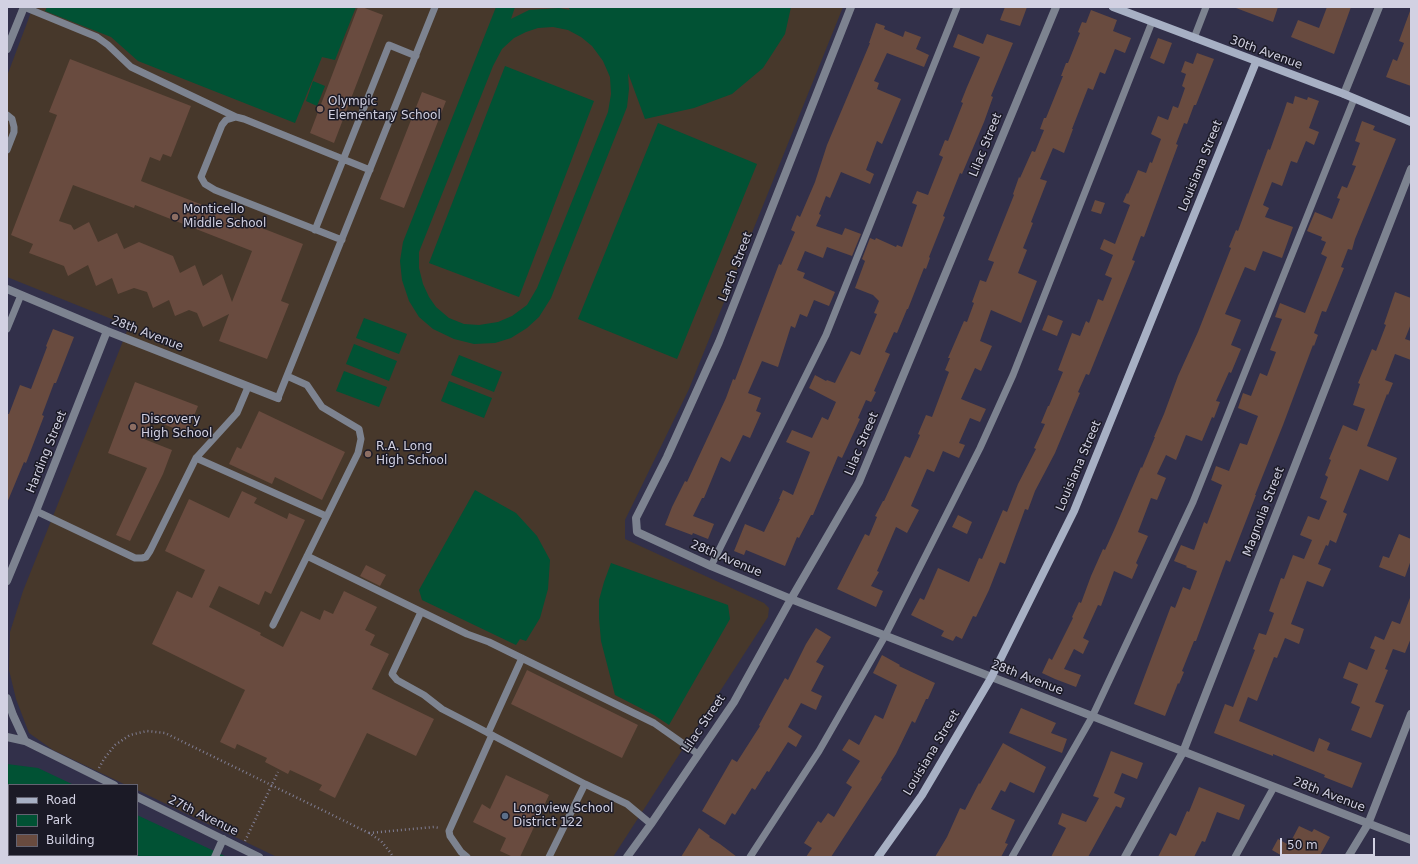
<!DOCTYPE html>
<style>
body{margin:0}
#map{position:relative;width:1418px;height:864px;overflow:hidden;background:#32304a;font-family:"DejaVu Sans",sans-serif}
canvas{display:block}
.frame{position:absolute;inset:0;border:8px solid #d2d1e2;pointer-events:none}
.legend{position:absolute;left:8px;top:784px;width:130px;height:72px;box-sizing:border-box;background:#1b1a26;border:1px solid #646371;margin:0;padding:5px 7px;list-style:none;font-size:12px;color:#d2d1e2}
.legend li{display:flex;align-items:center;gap:8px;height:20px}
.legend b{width:20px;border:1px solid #646371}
.scale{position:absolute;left:1280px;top:838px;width:95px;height:18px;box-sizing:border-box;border:2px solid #d2d1e2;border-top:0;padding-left:5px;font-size:12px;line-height:14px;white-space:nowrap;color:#d2d1e2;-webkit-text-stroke:3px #1b1a26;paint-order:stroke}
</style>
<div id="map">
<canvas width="1418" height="864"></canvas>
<div class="frame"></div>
<ul class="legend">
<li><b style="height:5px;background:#a7b0c4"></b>Road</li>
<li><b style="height:11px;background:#015234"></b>Park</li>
<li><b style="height:11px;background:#694b3f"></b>Building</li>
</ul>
<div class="scale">50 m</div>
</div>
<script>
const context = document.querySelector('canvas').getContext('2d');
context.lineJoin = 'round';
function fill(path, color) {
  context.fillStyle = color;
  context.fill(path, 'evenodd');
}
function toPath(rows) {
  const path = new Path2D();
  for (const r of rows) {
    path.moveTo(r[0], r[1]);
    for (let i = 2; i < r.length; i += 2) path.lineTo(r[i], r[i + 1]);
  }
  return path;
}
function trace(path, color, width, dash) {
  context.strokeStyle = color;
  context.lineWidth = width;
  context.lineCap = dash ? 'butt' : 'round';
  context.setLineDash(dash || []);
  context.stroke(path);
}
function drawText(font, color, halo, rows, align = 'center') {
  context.font = font + ' "DejaVu Sans",sans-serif';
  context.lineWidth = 3;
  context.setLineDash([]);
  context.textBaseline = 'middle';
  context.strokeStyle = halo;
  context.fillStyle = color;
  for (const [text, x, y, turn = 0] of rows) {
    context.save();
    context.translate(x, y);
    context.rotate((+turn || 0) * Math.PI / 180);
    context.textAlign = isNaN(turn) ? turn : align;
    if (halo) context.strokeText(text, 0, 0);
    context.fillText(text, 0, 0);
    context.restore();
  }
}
fill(toPath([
 [33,7,843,7,689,389,625,520,625,539,764,603,769,608,768,617,613,857,277,857,137,790,137,785,126,785,53,750,29,733,16,699,9,670,10,632,23,591,129,326,7,277,7,76]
]), '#47382b');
fill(toPath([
 [47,7,356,7,335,60,322,57,295,123,138,61,111,37,45,11],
 [496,7,515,7,511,19,529,10,559,8,570,10,568,7,791,7,785,34,763,68,732,94,694,108,645,119,628,73,629,89,627,107,551,298,539,317,527,328,511,338,495,343,474,344,454,339,433,329,419,317,409,301,402,280,400,261,403,242],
 [553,27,568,30,581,37,592,46,603,61,610,77,611,94,608,112,537,288,527,305,512,316,498,322,479,325,464,324,449,318,436,307,429,297,423,284,419,268,419,252,493,66,502,49,514,38,526,32,538,28],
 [505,66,594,101,519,297,429,263],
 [313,81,325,86,317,106,306,101],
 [658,123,757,164,677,359,578,319],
 [364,318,407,334,399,354,356,338],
 [354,344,397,361,389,381,346,364],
 [459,355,502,372,494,392,451,375],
 [344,371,387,387,379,407,336,391],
 [449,381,492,398,484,418,441,401],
 [475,490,516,513,537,536,550,560,548,589,540,618,526,641,520,639,516,645,422,600,419,590],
 [611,563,728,605,730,619,669,725,654,715,615,695,601,641,599,618,599,600,604,582],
 [7,764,38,768,74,785,9,785,9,855,137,855,137,815,227,857,7,857]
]), '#015234');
fill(toPath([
 [358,7,362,7,383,15,334,143,310,133],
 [1005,7,1027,7,1020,26,1000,20],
 [1236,7,1278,7,1273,22,1236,8],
 [1327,7,1351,7,1334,54,1291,37,1298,20,1319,28],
 [1091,10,1117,20,1113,31,1131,38,1125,53,1115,49,1105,74,1100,72,1093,90,1088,88,1072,129,1073,129,1064,153,1053,148,1040,179,1047,181,1031,222,1033,223,1023,248,1027,250,1018,273,1037,281,1021,323,991,310,980,341,992,346,981,371,975,368,961,399,986,409,980,422,970,418,959,443,965,445,959,458,943,451,934,472,927,469,911,506,919,510,907,533,896,527,877,571,879,572,871,586,883,591,876,607,837,589,865,534,869,536,877,517,875,516,883,501,884,501,905,456,910,458,920,435,918,434,926,415,932,417,949,372,945,370,950,358,948,358,964,321,967,322,974,303,972,302,980,280,986,282,994,262,988,260,1014,195,1013,194,1019,177,1020,178,1032,151,1035,152,1044,130,1040,129,1044,118,1046,118,1063,76,1061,76,1066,63,1068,63,1080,33,1078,32,1082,22,1086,23],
 [1410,11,1411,11,1411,86,1386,77,1393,59,1397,61,1404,43,1399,41],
 [876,23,885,26,884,29,903,37,905,31,921,37,916,49,929,55,924,67,887,53,874,81,879,83,877,89,901,99,882,144,877,141,866,170,874,174,870,184,841,172,830,198,826,196,819,214,821,215,816,226,842,235,845,228,861,234,852,256,827,247,823,258,805,251,797,270,805,273,803,278,835,292,829,306,814,300,807,317,800,314,795,328,791,326,778,367,762,361,748,393,761,398,756,411,761,413,750,438,743,435,730,462,721,457,704,498,702,498,693,516,714,524,708,539,693,533,692,535,665,525,672,507,685,481,687,482,726,398,733,379,735,380,779,264,781,265,795,232,791,230,797,215,800,217,815,182,827,145,870,43,869,43],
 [958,34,983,44,987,34,1013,43,991,96,993,97,984,122,962,174,960,173,943,216,945,217,929,257,930,258,926,269,924,268,908,309,907,309,897,333,894,332,885,352,890,354,874,391,876,392,871,402,866,400,858,418,860,419,842,458,838,456,813,515,811,515,799,538,797,537,785,566,746,550,744,555,734,551,745,524,764,532,780,499,779,499,783,490,793,495,810,452,786,442,792,430,812,438,822,417,828,420,836,402,809,388,815,375,826,381,827,380,835,383,851,351,860,355,877,314,874,313,879,301,873,295,855,288,865,261,862,259,870,238,875,240,876,238,896,247,897,245,902,247,917,205,912,203,917,191,928,195,943,157,939,155,945,140,948,141,963,103,961,102,967,87,980,57,953,47],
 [1158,38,1172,43,1164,64,1150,58],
 [1197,53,1214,59,1196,105,1194,105,1187,124,1184,123,1176,144,1178,145,1144,237,1141,236,1132,260,1135,261,1089,375,1086,374,1078,392,1080,393,1055,453,1035,491,1028,510,1025,509,1005,564,1000,562,989,590,976,617,973,616,962,639,956,636,953,641,941,636,944,631,911,615,920,598,924,600,938,568,969,582,979,558,982,559,1003,510,1007,512,1018,484,1036,449,1034,448,1045,424,1041,423,1048,406,1049,406,1063,372,1058,370,1072,333,1080,336,1086,321,1089,323,1098,299,1103,301,1112,278,1105,275,1113,255,1100,249,1104,239,1115,244,1130,205,1123,202,1127,193,1128,194,1138,170,1146,173,1150,162,1152,163,1161,139,1151,134,1158,116,1168,120,1173,106,1178,108,1185,88,1182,86,1186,74,1181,72,1185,61,1193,64],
 [70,59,191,106,171,157,163,154,160,161,150,157,141,181,303,244,281,301,289,304,267,359,219,341,229,314,203,327,197,313,189,310,175,316,169,300,153,308,147,292,134,288,118,294,112,278,96,286,88,265,68,276,64,266,29,253,33,244,11,235,57,115,49,112],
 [73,185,134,208,135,205,252,251,232,302,222,274,203,286,195,265,180,273,173,256,139,242,124,249,117,233,98,242,89,222,74,230,71,225,59,221],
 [422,92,446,101,404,208,380,199],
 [1295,96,1307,100,1308,97,1319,101,1309,128,1319,132,1314,145,1306,141,1297,163,1291,161,1282,186,1272,182,1263,205,1269,208,1265,217,1293,227,1282,258,1263,251,1255,271,1245,267,1225,314,1241,320,1231,345,1241,349,1231,373,1229,372,1216,401,1220,402,1214,418,1212,417,1202,441,1186,435,1176,460,1166,455,1157,474,1166,478,1157,500,1151,498,1138,532,1148,536,1136,563,1138,565,1132,579,1114,571,1101,606,1098,605,1083,638,1089,641,1083,654,1074,649,1064,669,1081,675,1076,687,1055,679,1042,673,1049,658,1052,660,1073,618,1072,617,1079,602,1081,603,1091,576,1103,549,1105,550,1115,528,1141,467,1142,468,1155,437,1154,437,1164,414,1178,376,1198,332,1231,248,1229,247,1236,230,1238,231,1268,149,1270,150,1283,114,1287,102,1293,104],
 [1362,121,1375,126,1373,130,1396,139,1355,239,1352,250,1348,249,1341,267,1344,268,1326,312,1322,311,1314,333,1318,335,1314,346,1313,345,1283,425,1255,495,1256,495,1230,562,1226,560,1196,641,1194,641,1182,671,1184,672,1179,684,1178,683,1165,716,1134,704,1171,606,1175,608,1183,587,1190,590,1197,571,1186,567,1187,566,1174,561,1181,545,1194,550,1204,522,1207,524,1222,485,1211,480,1216,466,1229,471,1240,443,1247,445,1258,416,1238,408,1243,393,1251,396,1260,373,1267,376,1276,352,1270,350,1282,319,1275,317,1280,303,1305,313,1327,257,1321,254,1326,242,1321,240,1322,237,1307,231,1315,212,1332,219,1340,199,1337,198,1342,186,1347,188,1356,166,1352,165,1360,143,1355,141],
 [1095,200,1105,203,1101,214,1091,211],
 [1395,292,1411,298,1411,324,1405,339,1411,341,1411,360,1395,354,1385,380,1393,383,1388,395,1387,394,1367,446,1397,458,1388,481,1360,469,1343,512,1347,514,1336,543,1330,540,1328,546,1326,545,1318,564,1331,569,1323,587,1307,581,1291,624,1304,629,1299,644,1285,638,1277,658,1274,657,1257,701,1248,697,1239,721,1314,752,1319,738,1330,743,1327,750,1362,763,1352,788,1324,777,1325,775,1273,754,1273,756,1214,733,1225,704,1233,707,1255,650,1253,649,1259,633,1266,635,1274,613,1269,611,1281,578,1284,579,1293,555,1304,559,1312,540,1300,535,1308,516,1319,520,1327,501,1320,498,1328,477,1325,475,1331,460,1329,459,1343,425,1357,431,1365,409,1353,405,1360,384,1358,383,1372,349,1376,351,1386,325,1384,324],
 [1048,315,1063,321,1057,336,1042,330],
 [53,329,74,337,56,383,54,383,42,415,44,416,26,463,24,462,7,503,7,414,9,414,20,385,31,389,47,347,46,346],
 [135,382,198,406,187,433,152,420,144,439,172,450,163,474,130,541,116,535,147,468,108,453],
 [259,411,345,452,322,500,275,477,272,484,229,464,237,447,241,449],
 [242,491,257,498,254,503,287,519,289,513,305,520,271,594,265,591,259,605,219,586,209,607,261,633,260,635,283,647,301,611,320,620,324,610,333,614,344,591,377,607,365,630,375,635,370,645,389,654,372,689,434,719,416,756,367,733,335,798,319,790,322,785,290,770,288,774,265,762,267,758,237,744,235,749,220,742,245,690,152,644,177,591,192,598,205,570,165,551,189,499,229,518],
 [958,515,972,522,967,534,952,527],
 [1399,534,1411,539,1411,560,1405,577,1379,567,1383,556,1389,558],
 [366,565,386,575,380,586,360,576],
 [1410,598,1411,638,1405,653,1393,649,1385,669,1388,670,1375,702,1384,705,1371,738,1351,730,1360,707,1351,703,1358,684,1343,678,1349,662,1367,670,1375,650,1370,648,1375,636,1384,640,1392,621,1400,624],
 [816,628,831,637,816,662,824,666,811,691,822,696,816,710,801,703,788,727,802,736,796,747,788,742,769,772,767,771,755,790,752,788,735,815,732,813,725,825,702,811,732,759,737,762,760,726,759,725,785,678,788,680,806,644],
 [882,655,900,665,899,666,935,683,928,699,926,699,915,723,912,721,896,754,881,778,882,779,831,857,806,857,812,848,804,843,818,821,821,823,828,813,834,817,852,787,846,783,860,761,842,750,849,739,859,745,875,715,883,719,897,685,873,673],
 [527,670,638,725,622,758,511,704],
 [1021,708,1056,723,1051,733,1067,739,1062,753,1009,733],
 [1003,743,1046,767,1034,793,1010,782,1005,792,1001,790,991,809,1015,820,1005,843,1008,844,1001,857,935,857,947,837,960,808,965,810,979,783,980,784],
 [1111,751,1143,763,1137,779,1122,773,1114,793,1125,798,1121,808,1116,806,1088,857,1051,857,1066,828,1058,824,1062,813,1086,822,1099,798,1093,796,1105,767],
 [506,775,549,795,520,857,513,857,500,851,506,838,473,822,482,804,490,809],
 [1199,787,1245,805,1239,820,1217,812,1205,842,1202,841,1194,857,1158,857,1170,833,1176,836,1187,811,1189,812],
 [1299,826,1312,832,1314,829,1330,837,1319,857,1284,857,1272,850,1278,839,1289,845],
 [699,828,710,836,709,837,720,844,737,857,681,857]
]), '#694b3f');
trace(toPath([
 [99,768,104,759,115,745,130,735,147,731,165,733,369,833,381,841,390,852,393,857],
 [369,833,434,827,440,828],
 [245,841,278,772]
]), '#817f95', 2.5, [1, 3]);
trace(toPath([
 [24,7,97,37,108,45,131,67,236,117],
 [1194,38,1206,7],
 [7,115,12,119,14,127,14,132,7,150],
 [315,230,389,45,416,56],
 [342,240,215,190,205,184,201,177,222,125,226,120,236,117,244,119,370,170],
 [7,329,21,295],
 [278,398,435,7],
 [196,458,326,516],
 [36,511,135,558,142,558,146,557,150,551,196,458,237,413,248,387],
 [307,556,467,634,489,642,654,723,698,754],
 [711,566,826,335,957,7],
 [421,612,392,674,397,680,424,695,442,709,473,725,585,784,627,804,651,824],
 [273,625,358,453,361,439,359,429,322,407,307,385,287,376],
 [488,733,522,658],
 [467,857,461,852,450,836,449,831,492,735],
 [549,857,585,784],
 [750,857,819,751,885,636,980,448,1013,375,1152,22],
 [1012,857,1092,717,1193,502,1354,99],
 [1235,857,1274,787]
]), '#7d8390', 7);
trace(toPath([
 [851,7,719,342,667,457,636,518,637,532,711,566,791,599,1411,840],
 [7,49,24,7],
 [1344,94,1379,7],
 [7,289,107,331,278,398],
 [7,581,36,511,107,331],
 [7,698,13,715,25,741,114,785],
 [7,737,25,741],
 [137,797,259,857],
 [215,857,223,839],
 [627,857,651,824,734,702,791,599,859,482,1056,7],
 [1125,857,1183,752,1411,169],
 [1348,857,1368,824,1411,714]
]), '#7d8390', 8);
trace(toPath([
 [1113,7,1344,94,1411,122],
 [878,857,922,795,991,678,1074,511,1256,62]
]), '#a7b0c4', 8);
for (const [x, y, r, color] of [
 [320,109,4,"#8d6e63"],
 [175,217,4,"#8d6e63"],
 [133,427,4,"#8d6e63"],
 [368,454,4,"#8d6e63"],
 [505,816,4,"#5c6f8a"]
]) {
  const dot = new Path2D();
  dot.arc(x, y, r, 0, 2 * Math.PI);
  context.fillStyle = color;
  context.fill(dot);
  trace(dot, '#1b1a26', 1.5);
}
drawText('12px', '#d2d1e2', '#1b1a26', [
 ["30th Avenue",1266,53,20],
 ["Lilac Street",986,145,-68],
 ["Louisiana Street",1201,166,-68],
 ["Larch Street",736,267,-69],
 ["28th Avenue",147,334,21],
 ["Lilac Street",862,444,-67],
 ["Harding Street",47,452,-68],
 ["Louisiana Street",1079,466,-67],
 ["Magnolia Street",1264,512,-69],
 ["28th Avenue",726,559,23],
 ["28th Avenue",1027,678,21],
 ["Lilac Street",704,724,-56],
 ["Louisiana Street",932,753,-59],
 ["28th Avenue",1329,795,21],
 ["27th Avenue",203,816,26]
]);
drawText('12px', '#d2d1e2', '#1b1a26', [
 ["Olympic",328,102],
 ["Elementary School",328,116],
 ["Monticello",183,210],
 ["Middle School",183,224],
 ["Discovery",141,420],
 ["High School",141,434],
 ["R.A. Long",376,447],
 ["High School",376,461],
 ["Longview School",513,809],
 ["District 122",513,823]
], 'left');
</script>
